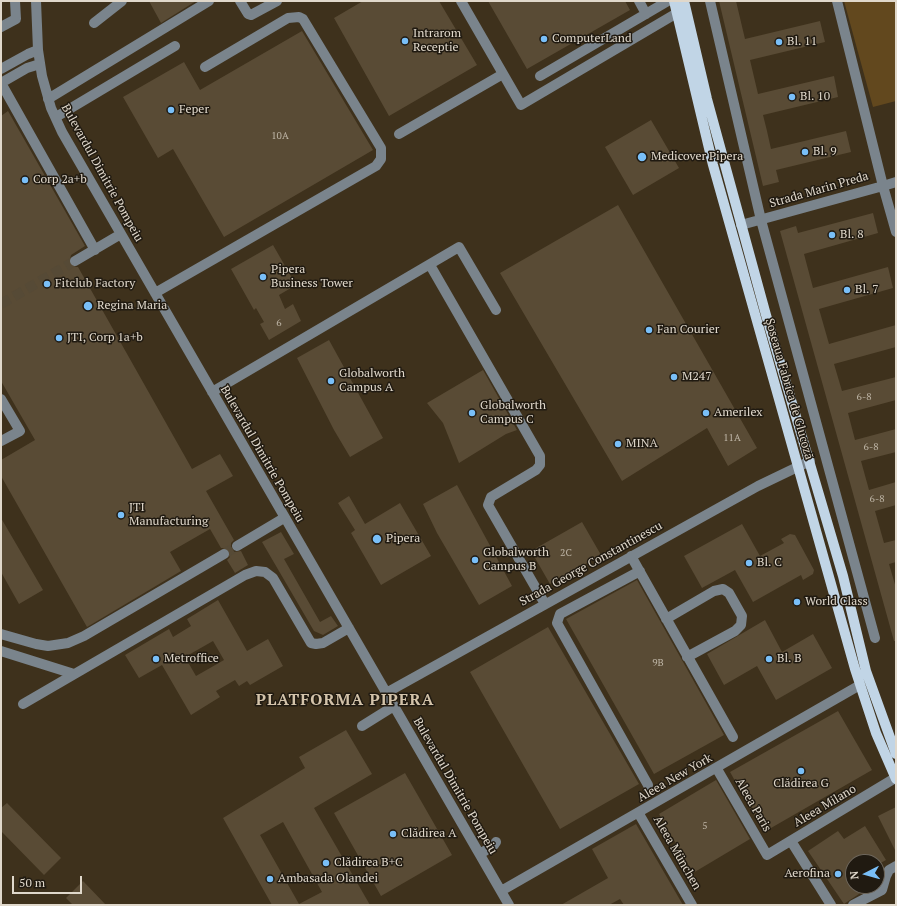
<!DOCTYPE html>
<meta charset="utf-8">
<style>
body{margin:0}
#map{position:relative;width:897px;height:906px;overflow:hidden;background:#3e311c;font-family:"PT Serif",serif}
canvas{display:block}
.frame{position:absolute;inset:0;border:2px solid #e0d8cb;pointer-events:none}
.north{position:absolute;left:845px;top:854px;width:40px;height:40px;box-sizing:border-box;background:#201a11;border:1px solid #6d665b;border-radius:50%;rotate:264deg;font-size:11px;font-weight:700;line-height:16px;text-align:center;color:#e0d8cb}
.north::after{content:'';display:block;margin:auto;width:14px;height:18px;background:#79bff8;clip-path:polygon(50% 0,100% 100%,50% 72%,0 100%)}
.scale{position:absolute;left:12px;top:876px;width:70px;height:18px;box-sizing:border-box;border:2px solid #e0d8cb;border-top:0;padding-left:5px;font-size:12px;line-height:14px;white-space:nowrap;color:#e0d8cb;-webkit-text-stroke:3px #201a11;paint-order:stroke}
</style>
<div id="map">
<canvas width="897" height="906"></canvas>
<div class="frame"></div>
<div class="north">N</div>
<div class="scale">50 m</div>
</div>
<script>
const context = document.querySelector('canvas').getContext('2d');
context.lineJoin = 'round';
function fill(path, color) {
  context.fillStyle = color;
  context.fill(path, 'evenodd');
}
function toPath(rows) {
  const path = new Path2D();
  for (const r of rows) {
    path.moveTo(r[0], r[1]);
    for (let i = 2; i < r.length; i += 2) path.lineTo(r[i], r[i + 1]);
  }
  return path;
}
function trace(path, color, width, dash) {
  context.strokeStyle = color;
  context.lineWidth = width;
  context.lineCap = dash ? 'butt' : 'round';
  context.setLineDash(dash || []);
  context.stroke(path);
}
function drawText(font, color, halo, rows, align = 'center') {
  context.font = font + ' "PT Serif",serif';
  context.lineWidth = 3;
  context.setLineDash([]);
  context.textBaseline = 'middle';
  context.strokeStyle = halo;
  context.fillStyle = color;
  for (const [text, x, y, turn = 0] of rows) {
    context.save();
    context.translate(x, y);
    context.rotate((+turn || 0) * Math.PI / 180);
    context.textAlign = isNaN(turn) ? turn : align;
    if (halo) context.strokeText(text, 0, 0);
    context.fillText(text, 0, 0);
    context.restore();
  }
}
fill(toPath([
 [844,1,896,1,896,101,873,107]
]), '#62481e');
fill(toPath([
 [149,1,196,1,161,23],
 [363,1,439,1,477,65,389,116,334,18],
 [488,1,625,1,630,10,527,69],
 [719,1,736,1,745,39,820,21,825,42,750,60,758,94,834,76,838,97,763,115,767,131,771,149,846,131,851,152,776,170,779,182,763,186],
 [302,31,373,150,224,237,173,149,158,158,123,97,184,62,200,90],
 [8,111,85,246,71,255,69,264,72,267,78,267,192,469,220,454,233,476,206,491,234,540,231,543,231,549,234,552,241,551,248,565,235,573,227,560,230,557,230,551,227,548,221,548,210,529,170,552,181,571,87,627,1,476,1,460,35,440,1,381,1,116],
 [651,120,679,168,633,195,605,147],
 [618,205,757,448,728,466,707,428,622,481,500,273],
 [873,213,878,233,804,254,813,288,888,267,893,288,819,309,829,344,896,325,896,347,834,364,842,391,896,377,896,400,848,413,855,440,896,429,896,452,861,461,869,490,896,482,896,505,875,511,884,543,896,540,896,562,889,564,896,588,896,641,894,641,780,231,796,226,798,233],
 [273,245,296,285,279,295,285,309,293,304,301,321,269,340,260,324,264,322,256,308,254,310,231,269],
 [329,340,383,438,350,457,334,430,297,358],
 [483,370,517,430,506,434,459,463,443,423,427,403],
 [457,485,512,586,479,605,437,533,423,504],
 [349,496,365,524,400,503,431,556,381,585,351,533,355,530,338,503],
 [1,518,43,590,19,604,1,572],
 [582,522,601,555,550,584,531,551],
 [742,524,760,556,784,543,781,539,790,534,795,535,814,570,813,574,803,580,801,575,753,602,735,570,702,588,684,556],
 [281,532,294,554,284,559,320,622,331,616,338,626,323,635,314,631,262,542],
 [637,580,724,735,654,774,566,619],
 [218,600,247,651,268,639,283,666,250,685,247,681,239,686,235,680,216,691,220,697,191,715,162,665,139,678,125,655,169,629,173,637,191,626,187,619],
 [213,641,224,660,196,676,185,657],
 [765,620,782,652,813,634,832,668,776,700,757,666,724,685,707,654],
 [548,627,639,784,560,829,470,672],
 [838,711,872,770,764,832,730,772],
 [346,730,372,774,314,808,370,905,272,905,223,818,305,768,299,757],
 [283,822,322,892,299,904,260,835],
 [405,773,452,855,381,896,334,813],
 [716,780,750,839,693,873,659,814],
 [7,803,61,858,44,875,1,831,1,808],
 [896,807,896,852,878,816],
 [636,824,683,905,624,905,620,899,609,905,561,905,608,878,592,849],
 [865,826,886,860,877,865,877,862,853,862,853,886,871,886,844,904,808,851,838,831,844,839],
 [83,881,106,905,73,905,66,898]
]), '#594b35');
trace(toPath([
 [1,304,75,261],
 [224,554,237,546]
]), '#564a36', 10, [10, 5]);
trace(toPath([
 [36,1,38,50,42,76,51,108,62,132,509,905],
 [240,1,248,14,251,15,277,1],
 [461,1,521,105,677,13],
 [639,1,646,14],
 [710,1,761,220,875,638],
 [94,23,122,1],
 [1,27,16,19,15,1],
 [1,69,28,54,38,50],
 [540,76,668,1],
 [1,83,95,250],
 [1,83,27,68,40,64],
 [48,99,209,1],
 [56,117,175,46],
 [399,134,503,74],
 [896,182,883,186,896,232],
 [741,225,883,186,837,1],
 [75,261,121,234],
 [430,265,540,456,540,465,536,470,491,497,488,505,545,604],
 [155,293,376,166,381,159,381,148,303,19,299,17,288,18,205,67],
 [212,392,459,247,496,310],
 [1,399,20,431,1,441],
 [237,546,284,518],
 [631,556,733,737],
 [640,571,560,614,557,623,648,785],
 [666,619,714,591,723,589,729,593,742,616,741,625,735,631,687,657],
 [1,634,36,644,48,646,68,643,84,636,224,554],
 [1,651,74,674],
 [386,693,758,486,810,461],
 [23,704,245,575,256,571,265,572,273,578,311,643,316,644,323,643,349,628],
 [362,726,394,706],
 [717,769,767,855,895,778],
 [639,814,692,905],
 [791,841,831,905],
 [480,854,494,845,496,842],
 [501,891,860,685],
 [853,905,882,890,886,876,889,870,896,866]
]), '#7a848c', 10);
trace(toPath([
 [674,1,713,165,855,669,876,733,896,779],
 [684,1,707,99,766,315,843,576,866,671,896,754]
]), '#c1d5e6', 10);
for (const [x, y, r, color] of [
 [544,39,4,"#79bff8"],
 [405,41,4,"#79bff8"],
 [779,42,4,"#79bff8"],
 [792,97,4,"#79bff8"],
 [171,110,4,"#79bff8"],
 [805,152,4,"#79bff8"],
 [642,157,5,"#79bff8"],
 [25,180,4,"#79bff8"],
 [832,235,4,"#79bff8"],
 [263,277,4,"#79bff8"],
 [47,284,4,"#79bff8"],
 [847,290,4,"#79bff8"],
 [88,306,5,"#79bff8"],
 [649,330,4,"#79bff8"],
 [59,338,4,"#79bff8"],
 [674,377,4,"#79bff8"],
 [331,381,4,"#79bff8"],
 [472,413,4,"#79bff8"],
 [706,413,4,"#79bff8"],
 [618,444,4,"#79bff8"],
 [121,515,4,"#79bff8"],
 [377,539,5,"#79bff8"],
 [475,560,4,"#79bff8"],
 [749,563,4,"#79bff8"],
 [797,602,4,"#79bff8"],
 [156,659,4,"#79bff8"],
 [769,659,4,"#79bff8"],
 [801,771,4,"#79bff8"],
 [393,834,4,"#79bff8"],
 [326,863,4,"#79bff8"],
 [838,874,4,"#79bff8"],
 [270,879,4,"#79bff8"]
]) {
  const dot = new Path2D();
  dot.arc(x, y, r, 0, 2 * Math.PI);
  context.fillStyle = color;
  context.fill(dot);
  trace(dot, '#201a11', 1.5);
}
drawText('10px', '#beb5a6', null, [
 ["10A",280,136],
 ["6",279,323],
 ["6-8",864,397],
 ["11A",732,438],
 ["6-8",871,447],
 ["6-8",877,499],
 ["2C",566,553],
 ["9B",658,663],
 ["5",705,826]
]);
drawText('12px', '#e0d8cb', '#201a11', [
 ["Intrarom",413,34],
 ["Receptie",413,48],
 ["ComputerLand",552,39],
 ["Bl. 11",787,42],
 ["Bl. 10",800,97],
 ["Feper",179,110],
 ["Bl. 9",813,152],
 ["Medicover Pipera",651,157],
 ["Corp 2a+b",33,180],
 ["Bl. 8",840,235],
 ["Pipera",271,270],
 ["Business Tower",271,284],
 ["Fitclub Factory",55,284],
 ["Bl. 7",855,290],
 ["Regina Maria",97,306],
 ["Fan Courier",657,330],
 ["JTI, Corp 1a+b",67,338],
 ["Globalworth",339,374],
 ["Campus A",339,388],
 ["M247",682,377],
 ["Globalworth",480,406],
 ["Campus C",480,420],
 ["Amerilex",714,413],
 ["MINA",626,444],
 ["JTI",129,508],
 ["Manufacturing",129,522],
 ["Pipera",386,539],
 ["Globalworth",483,553],
 ["Campus B",483,567],
 ["Bl. C",757,563],
 ["World Class",805,602],
 ["Metroffice",164,659],
 ["Bl. B",777,659],
 ["Clădirea G",801,784,"center"],
 ["Clădirea A",401,834],
 ["Clădirea B+C",334,863],
 ["Aerofina",830,874,"right"],
 ["Ambasada Olandei",278,879]
], 'left');
drawText('12px', '#e0d8cb', '#201a11', [
 ["Bulevardul Dimitrie Pompeiu",102,173,61],
 ["Strada Marin Preda",819,190,-16],
 ["Șoseaua Fabrica de Glucoză",789,389,74],
 ["Bulevardul Dimitrie Pompeiu",262,454,60],
 ["Strada George Constantinescu",591,564,-29],
 ["Aleea New York",675,778,-30],
 ["Bulevardul Dimitrie Pompeiu",455,786,60],
 ["Aleea Paris",753,805,60],
 ["Aleea Milano",825,806,-31],
 ["Aleea München",677,853,60]
]);
context.letterSpacing = '1px';
drawText('bold 16px', '#d3c3aa', '#201a11', [
 ["PLATFORMA PIPERA",345,700]
]);
context.letterSpacing = '0px';
</script>
